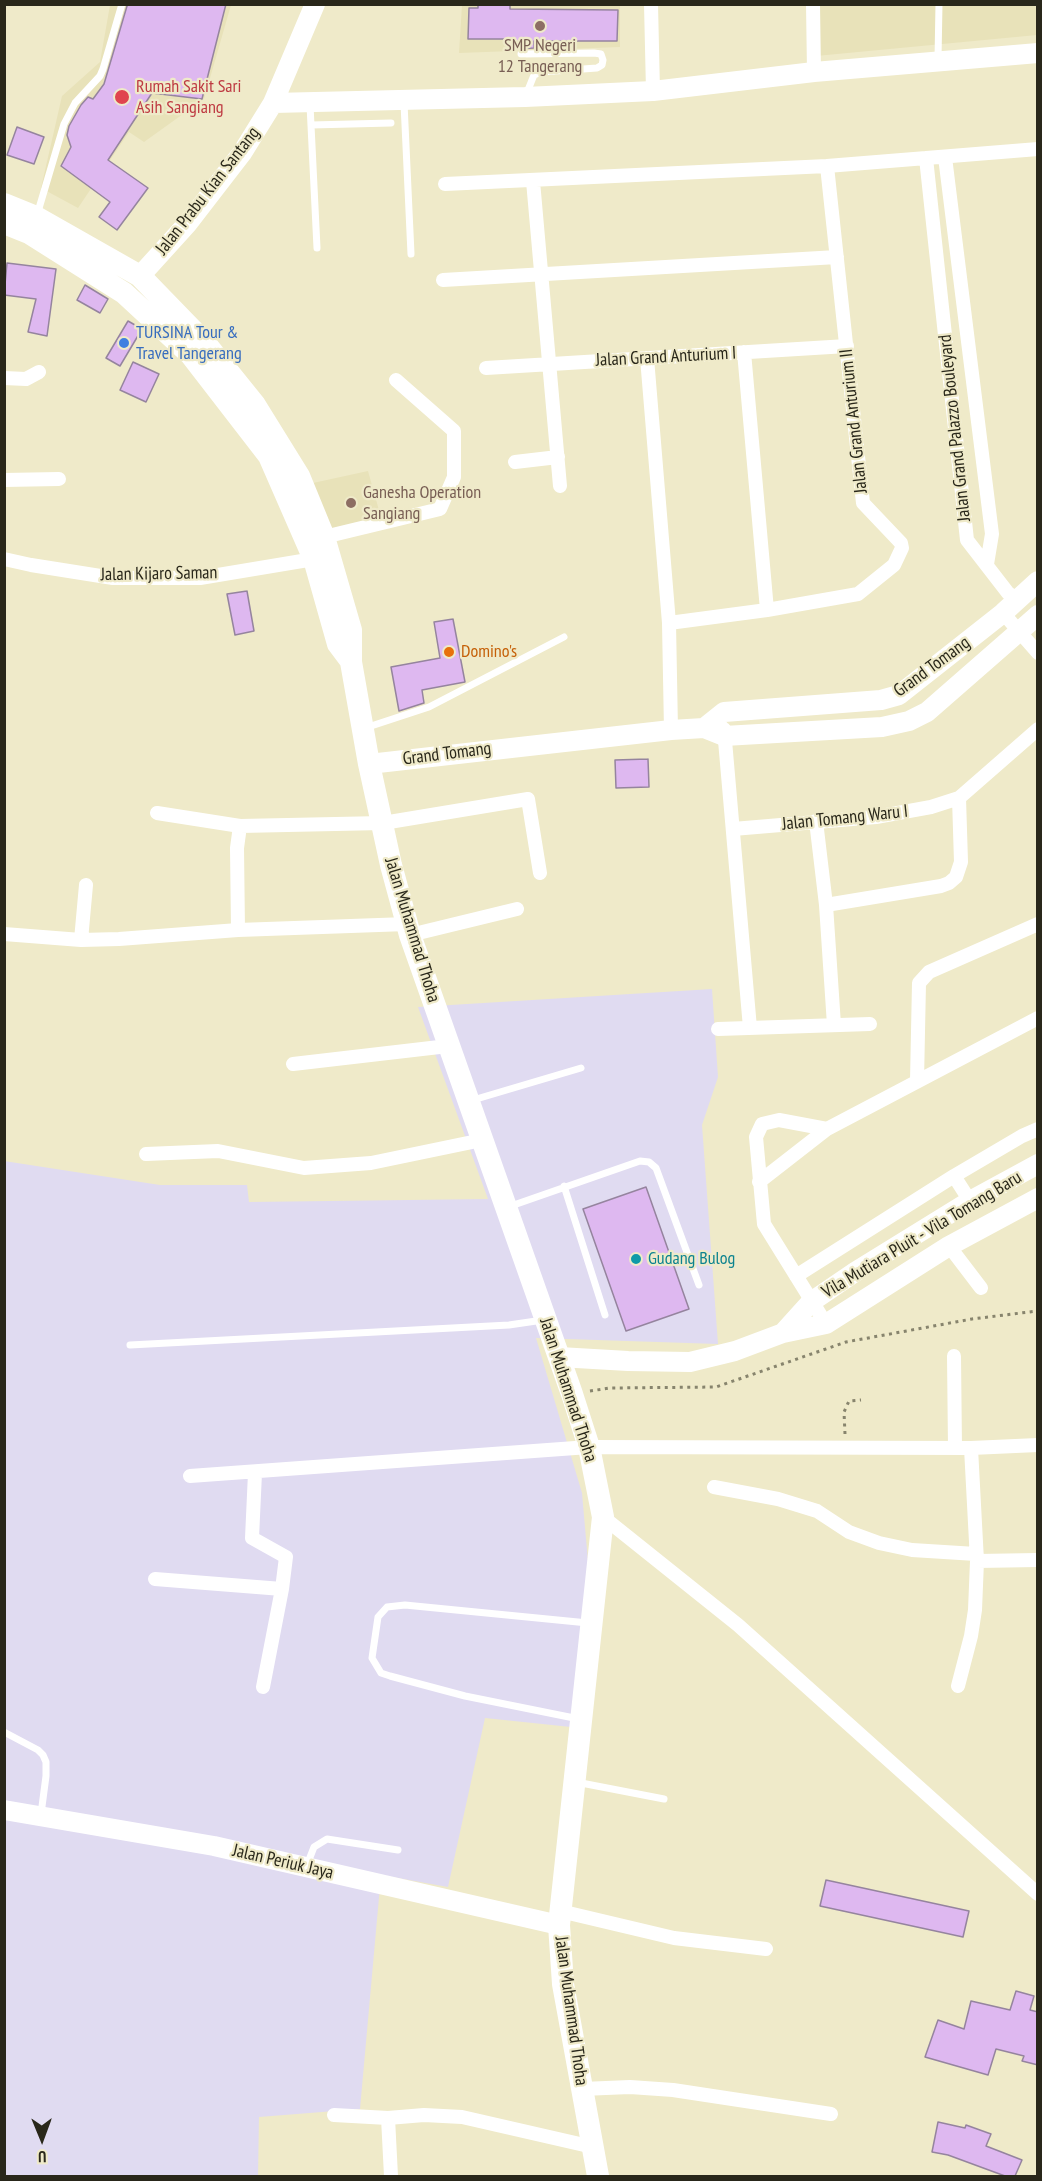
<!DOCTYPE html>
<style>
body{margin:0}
#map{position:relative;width:1042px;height:2181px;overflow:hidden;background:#efeac9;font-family:"PT Sans Narrow",sans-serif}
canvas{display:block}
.frame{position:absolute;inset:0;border:6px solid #29271a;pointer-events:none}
.north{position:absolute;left:12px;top:2109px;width:60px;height:60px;-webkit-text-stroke:4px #efeac9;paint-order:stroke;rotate:179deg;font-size:16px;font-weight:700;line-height:24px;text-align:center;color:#29271a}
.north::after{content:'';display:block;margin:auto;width:21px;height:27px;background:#29271a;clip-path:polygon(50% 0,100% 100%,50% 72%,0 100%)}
</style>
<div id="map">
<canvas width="1042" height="2181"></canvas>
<div class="frame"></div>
<div class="north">U</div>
</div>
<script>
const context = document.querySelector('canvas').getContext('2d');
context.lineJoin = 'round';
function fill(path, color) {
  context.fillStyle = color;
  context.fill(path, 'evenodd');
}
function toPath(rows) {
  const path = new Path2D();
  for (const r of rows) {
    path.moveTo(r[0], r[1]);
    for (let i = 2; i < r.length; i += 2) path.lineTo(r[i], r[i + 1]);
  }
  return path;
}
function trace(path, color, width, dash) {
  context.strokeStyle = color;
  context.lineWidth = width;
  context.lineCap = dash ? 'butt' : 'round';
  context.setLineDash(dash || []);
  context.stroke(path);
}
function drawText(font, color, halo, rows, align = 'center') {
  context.font = font + ' "PT Sans Narrow",sans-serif';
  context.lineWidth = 4.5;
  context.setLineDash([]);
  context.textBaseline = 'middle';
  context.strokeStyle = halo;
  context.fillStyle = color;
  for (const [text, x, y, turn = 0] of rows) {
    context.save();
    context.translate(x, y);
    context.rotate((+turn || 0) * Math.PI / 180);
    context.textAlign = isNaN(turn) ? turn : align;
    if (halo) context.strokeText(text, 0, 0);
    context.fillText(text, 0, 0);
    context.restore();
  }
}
fill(toPath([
 [110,5,231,5,204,99,144,142,129,132,78,208,41,188,62,96,100,62],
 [462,5,620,5,620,47,459,53],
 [819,5,1037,5,1037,35,816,56],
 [368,471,382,521,332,531,313,483]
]), '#e8e2b9');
fill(toPath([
 [712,989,718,1077,702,1125,718,1344,536,1338,582,1493,590,1584,571,1727,485,1718,448,1887,381,1875,360,2109,259,2117,258,2176,5,2176,4,1161,160,1185,247,1185,249,1202,488,1199,418,1007]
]), '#e0dbf1');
const building = toPath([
 [130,4,226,4,202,99,152,93,108,160,148,188,117,230,99,217,110,202,61,166,71,147,67,135,69,126,81,105,88,97,93,99,104,84,127,6,130,4],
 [478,4,510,4,510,9,618,10,617,41,534,41,534,48,513,49,513,39,468,39,469,8,478,8,478,4],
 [17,127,44,137,34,164,7,155,17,127],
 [7,263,56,269,47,336,28,332,36,299,4,295,7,263],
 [85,285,108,299,100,313,77,300,85,285],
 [128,321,142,329,120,366,106,358,128,321],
 [133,362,159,374,146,402,120,390,133,362],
 [247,591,254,631,235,635,227,594,247,591],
 [453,619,465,682,422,690,424,703,399,711,391,667,440,658,434,622,453,619],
 [648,759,649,787,616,788,615,760,648,759],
 [646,1187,689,1309,626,1331,583,1209,646,1187],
 [826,1880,969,1911,963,1937,820,1906,826,1880],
 [1016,1991,1034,1996,1030,2010,1038,2012,1038,2065,1022,2061,1024,2056,996,2049,988,2075,925,2057,938,2020,964,2029,971,2001,1010,2010,1016,1991],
 [938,2122,965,2128,966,2125,991,2134,986,2146,1022,2160,1015,2176,1005,2176,948,2155,932,2152,938,2122]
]);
fill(building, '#deb8f0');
trace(building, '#95849e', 1.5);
trace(toPath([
 [590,1391,610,1388,716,1387,846,1342,972,1319,1037,1311],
 [845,1434,844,1412,849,1401,861,1400]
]), '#87846d', 3, [3, 4.5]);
trace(toPath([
 [521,54,594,53,601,54,603,60,602,65,597,68,541,72,534,75,526,95],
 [938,59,939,4],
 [404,103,411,254],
 [310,105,317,248],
 [311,125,391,123],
 [37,215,64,124,75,103,100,76,103,69,122,4],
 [365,728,429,707,564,637],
 [473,1100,581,1068],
 [564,1186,605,1315],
 [508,1207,640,1161,649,1162,656,1168,699,1285],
 [130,1345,509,1325,543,1320],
 [579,1719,465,1696,390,1676,381,1673,372,1658,378,1617,387,1607,405,1605,588,1623],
 [4,1732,38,1750,43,1755,46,1762,46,1776,41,1814],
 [576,1782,664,1799],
 [307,1865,314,1847,327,1839,398,1850]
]), '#fff', 7);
trace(toPath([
 [651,4,653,91],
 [813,4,814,72],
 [945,157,992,534,987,564],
 [926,158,967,540,1008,593,1018,600],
 [533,181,560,486],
 [445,184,827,166,1038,149],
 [443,280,837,257],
 [744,352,767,610],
 [647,358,669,623,671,730],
 [486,368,847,346],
 [4,378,26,379,39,372],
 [515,462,558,457],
 [4,480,59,479],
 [324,537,440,509,454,477,454,431,396,380],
 [4,559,31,565,113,578,200,578,314,559],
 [1003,613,1038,653],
 [669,623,767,610,858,594,894,565,902,548,901,543,863,503,827,166],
 [724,729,750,1028],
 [157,813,240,826,383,823,528,799,540,873],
 [816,821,826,905,834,1025],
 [733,829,876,817,931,807,959,798,1038,729],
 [826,905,941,886,949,883,956,877,961,862,959,798],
 [238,930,237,848,240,826],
 [4,934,81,940,119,939,238,930,407,924],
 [410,935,517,909],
 [81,940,86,885],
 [718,1029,870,1024],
 [293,1064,448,1046],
 [917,1081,919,983,929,972,1038,924],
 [146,1154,218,1151,304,1168,371,1163,482,1140],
 [954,1176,970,1201],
 [759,1182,827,1129,1038,1018],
 [949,1246,981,1288],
 [796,1276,954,1176,1022,1136,1038,1129],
 [826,1324,764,1224,756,1137,762,1124,779,1120,827,1129],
 [954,1356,955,1448],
 [255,1473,252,1538,286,1557,282,1589,263,1687],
 [190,1476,589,1447,971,1448,1038,1445],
 [714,1487,778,1499,817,1511,849,1532,879,1543,912,1550,976,1554],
 [603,1517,738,1625,1038,1894],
 [977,1561,1038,1560],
 [155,1579,282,1589],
 [958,1686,971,1636,975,1610,977,1561,971,1448],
 [560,1911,674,1938,766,1949],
 [582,2089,630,2087,673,2090,831,2114],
 [334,2115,388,2118,424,2115,462,2117,593,2147],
 [388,2118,391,2176]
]), '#fff', 14);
trace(toPath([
 [273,103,525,97,653,91,814,72,1038,53],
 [140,276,188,223,242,153,273,103,315,4],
 [704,728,724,712,881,700,899,695,1003,613,1038,581],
 [369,764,671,730,704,728,724,736,882,727,909,721,927,712,1038,615],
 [783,1333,811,1302,855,1272,970,1201,1038,1164],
 [559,1357,628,1361,690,1362,735,1351,783,1333,826,1324,949,1246,1038,1198],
 [4,1810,214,1846,559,1925]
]), '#fff', 20);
trace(toPath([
 [4,204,36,217,140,276,205,343,255,405,299,476,324,537,351,630,351,662,369,764,391,865,410,935,572,1394,589,1447,603,1517,559,1925,563,1984,598,2176],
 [4,223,29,233,124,293,191,355,269,456,314,559,338,644,350,660]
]), '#fff', 22);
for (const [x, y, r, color] of [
 [540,26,6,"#8d6e63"],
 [122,97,8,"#e0444e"],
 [124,343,6,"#3f7fe0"],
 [351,503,6,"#8d6e63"],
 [449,652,6,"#e8710a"],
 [636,1259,6,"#0f9aa8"]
]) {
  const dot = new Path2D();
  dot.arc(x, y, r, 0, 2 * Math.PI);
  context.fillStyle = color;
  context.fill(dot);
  trace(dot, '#efeac9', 2);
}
drawText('18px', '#785e54', '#efeac9', [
 ["SMP Negeri",540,46],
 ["12 Tangerang",540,67],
 ["Ganesha Operation",363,493,"left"],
 ["Sangiang",363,514,"left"]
]);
drawText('18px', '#be3a42', '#efeac9', [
 ["Rumah Sakit Sari",136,87],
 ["Asih Sangiang",136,108]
], 'left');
drawText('18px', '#29271a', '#efeac9', [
 ["Jalan Prabu Kian Santang",208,191,-52],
 ["Jalan Grand Anturium I",666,357,-3],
 ["Jalan Grand Anturium II",854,421,-96],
 ["Jalan Grand Palazzo Bouleyard",955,428,-96],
 ["Jalan Kijaro Saman",159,574,-1],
 ["Grand Tomang",932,667,-36],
 ["Grand Tomang",447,754,-7],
 ["Jalan Tomang Waru I",845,818,-6],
 ["Jalan Muhammad Thoha",412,930,73],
 ["Vila Mutiara Pluit - Vila Tomang Baru",922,1235,-31],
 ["Jalan Muhammad Thoha",568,1390,72],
 ["Jalan Periuk Jaya",283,1862,13],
 ["Jalan Muhammad Thoha",571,2011,82]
]);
drawText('18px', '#366cbe', '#efeac9', [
 ["TURSINA Tour &",136,333],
 ["Travel Tangerang",136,354]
], 'left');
drawText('18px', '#c56008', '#efeac9', [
 ["Domino's",461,652]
], 'left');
drawText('18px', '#0d838f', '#efeac9', [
 ["Gudang Bulog",648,1259]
], 'left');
</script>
